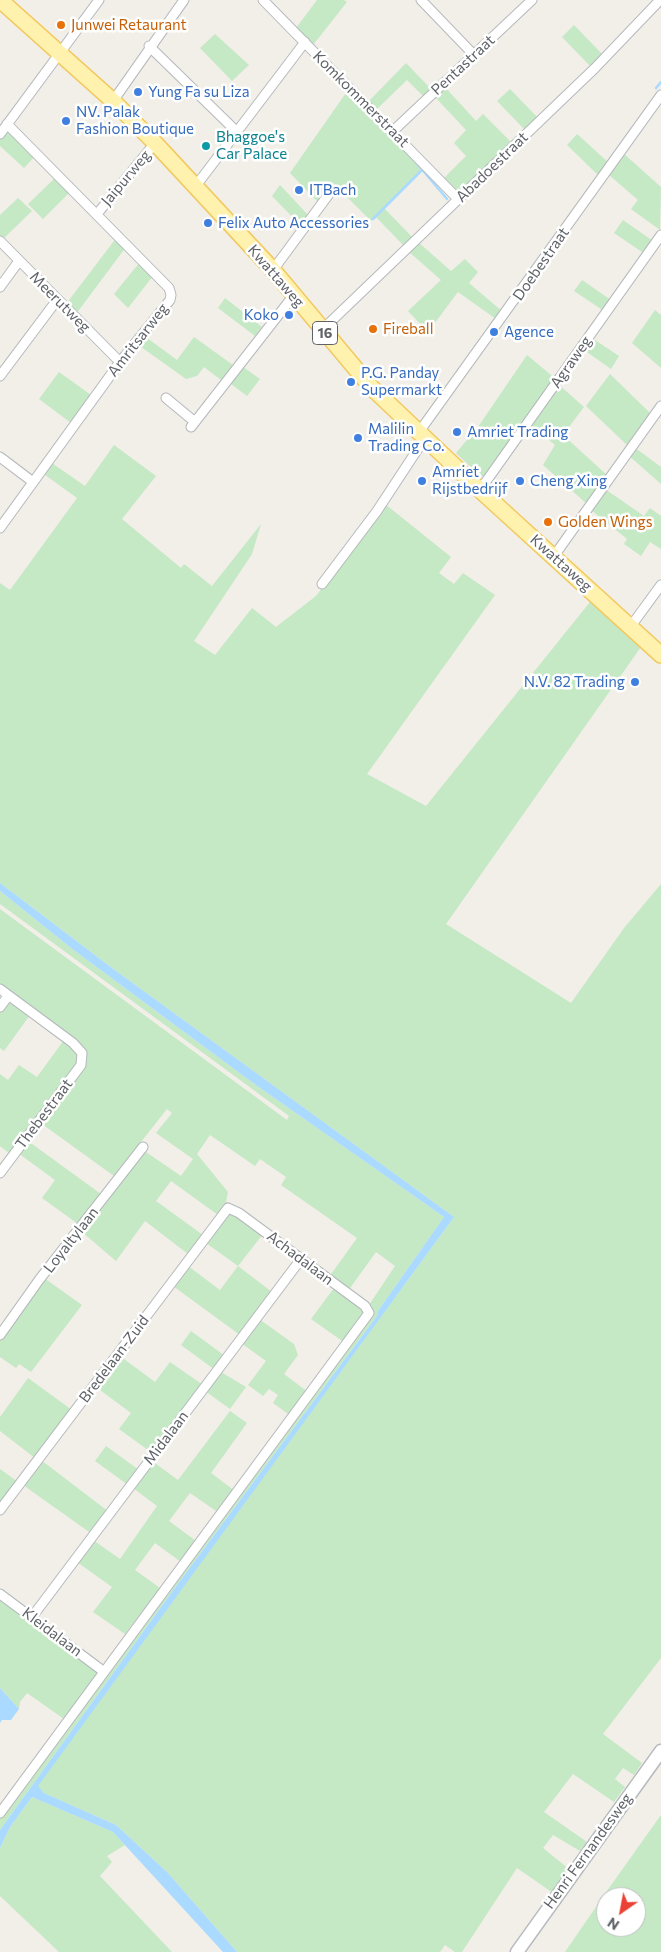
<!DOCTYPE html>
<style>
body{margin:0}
#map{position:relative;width:661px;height:1952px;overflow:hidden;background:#f1efe8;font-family:Commissioner,sans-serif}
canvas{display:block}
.north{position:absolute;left:596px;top:1887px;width:50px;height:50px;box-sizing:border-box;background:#fff;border:1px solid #bfc1c3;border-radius:50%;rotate:213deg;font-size:14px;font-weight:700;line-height:20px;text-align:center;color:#5f6368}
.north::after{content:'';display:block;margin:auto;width:18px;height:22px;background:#ea4335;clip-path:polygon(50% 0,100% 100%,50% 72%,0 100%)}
</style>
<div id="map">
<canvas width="661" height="1952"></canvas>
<div class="north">N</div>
</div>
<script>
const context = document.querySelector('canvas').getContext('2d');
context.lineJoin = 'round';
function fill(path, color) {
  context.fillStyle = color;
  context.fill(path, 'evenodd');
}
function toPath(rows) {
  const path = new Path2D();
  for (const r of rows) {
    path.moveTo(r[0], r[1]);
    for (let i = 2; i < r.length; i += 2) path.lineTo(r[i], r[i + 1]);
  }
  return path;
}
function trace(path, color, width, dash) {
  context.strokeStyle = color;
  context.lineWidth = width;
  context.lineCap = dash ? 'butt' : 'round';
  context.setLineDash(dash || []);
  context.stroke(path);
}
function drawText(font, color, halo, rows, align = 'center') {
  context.font = font + ' Commissioner,sans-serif';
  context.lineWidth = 5;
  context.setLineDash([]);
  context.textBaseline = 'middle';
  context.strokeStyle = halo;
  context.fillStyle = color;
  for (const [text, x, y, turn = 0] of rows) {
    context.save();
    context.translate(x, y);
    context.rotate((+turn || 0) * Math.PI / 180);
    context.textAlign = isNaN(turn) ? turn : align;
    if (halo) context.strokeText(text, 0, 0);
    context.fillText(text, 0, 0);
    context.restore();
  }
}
fill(toPath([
 [317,0,344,0,347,2,313,45,296,28],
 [574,25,603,55,591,67,562,37],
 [215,34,249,65,232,81,200,48],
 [406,63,432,90,424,97,407,80,377,109,369,101],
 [444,86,476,121,483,114,512,143,459,192,444,178,466,156,454,143,466,130,434,96],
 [510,89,538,118,525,130,497,101],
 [348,90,425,168,384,208,413,238,404,246,376,217,371,221,333,183,318,202,290,173],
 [8,130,35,156,24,168,0,146,0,139],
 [577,134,609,163,599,176,567,145],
 [623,153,661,187,660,230,631,209,638,200,608,174],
 [56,177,71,191,43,219,28,204],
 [280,185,309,216,301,226,272,196],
 [18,198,32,211,2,240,0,238,0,215],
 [623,220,653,241,645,254,614,233],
 [117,237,126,247,76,314,66,304],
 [418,242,451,271,465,259,478,272,469,283,503,312,496,319,458,292,428,332,408,311,441,280,408,251],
 [140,262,153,276,128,308,114,294],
 [582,280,611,300,604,311,574,291],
 [225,298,262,327,255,336,218,308],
 [655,310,661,315,661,368,632,343],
 [143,335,177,360,194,337,233,365,221,380,204,367,197,376,186,379,137,344],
 [592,338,619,356,611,369,584,350],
 [527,355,556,379,486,476,480,476,456,453,478,427],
 [239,364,260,379,247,396,227,381],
 [59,372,91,395,71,423,39,399],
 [610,374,651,414,628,446,586,406],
 [558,384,584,407,563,435,608,476,587,504,543,465,555,445,530,424],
 [114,445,156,476,122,519,181,568,184,564,212,586,261,524,252,554,194,641,215,655,252,608,276,627,316,596,385,504,451,557,439,573,454,584,463,573,495,595,367,774,426,806,594,597,643,644,446,924,571,1003,624,928,661,884,661,1658,603,1734,642,1763,634,1775,623,1768,615,1779,625,1787,614,1802,573,1774,544,1812,587,1842,580,1851,553,1835,543,1848,569,1869,553,1893,517,1868,462,1952,455,1952,445,1945,440,1952,237,1952,167,1872,116,1825,44,1793,37,1786,454,1217,112,968,0,883,0,583,10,590,77,498,41,472,49,461,85,486],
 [634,447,661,467,661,484,628,455],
 [605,489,644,516,650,508,661,516,661,549,650,542,641,556,624,544,627,539,590,509],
 [0,891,71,948,253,1083,444,1217,378,1311,377,1316,177,1585,0,1830,0,1818,15,1797,372,1316,373,1311,369,1305,395,1266,376,1252,348,1291,329,1277,357,1238,281,1185,286,1177,260,1159,255,1166,210,1135,197,1154,228,1192,225,1207,218,1215,171,1181,156,1201,203,1235,188,1254,145,1221,116,1261,82,1232,143,1150,181,1176,193,1159,156,1133,172,1113,167,1109,114,1176,42,1124,86,1054,0,986,0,909,287,1120,289,1116,0,904],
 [12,1003,30,1015,4,1051,0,1048,0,1010,6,1004],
 [64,1040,79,1053,80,1060,10,1154,0,1146,0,1074,8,1080,19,1065,37,1077],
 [28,1141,101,1194,78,1224,42,1198,55,1180,18,1153],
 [229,1214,234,1214,263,1234,238,1266,272,1292,240,1335,173,1286,188,1266,220,1290,238,1266,206,1243],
 [44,1278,82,1305,31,1372,19,1364,16,1368,0,1357,0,1338],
 [334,1288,361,1307,364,1313,345,1343,311,1319],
 [259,1319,294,1344,298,1355,284,1374,308,1392,291,1416,273,1403,278,1395,269,1389,263,1396,248,1385,266,1361,241,1343],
 [191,1331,225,1356,215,1370,181,1345],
 [120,1356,155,1382,170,1362,203,1385,152,1453,119,1429,131,1413,96,1387],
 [221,1372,246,1387,230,1409,205,1391],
 [28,1378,72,1410,35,1458,0,1431,0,1417],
 [230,1411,247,1423,211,1473,235,1491,219,1513,190,1493,169,1521,196,1541,181,1562,155,1543,135,1570,160,1588,125,1634,93,1612,112,1587,77,1562,93,1540,120,1559,157,1506,133,1488,152,1461,178,1480],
 [106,1446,139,1470,128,1485,95,1461],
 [41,1460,109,1512,92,1534,23,1485],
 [0,1469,18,1482,0,1506],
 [0,1597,100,1672,64,1719,27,1693,20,1702,19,1709,0,1688],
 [32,1797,113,1832,125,1845,107,1856,112,1862,100,1876,172,1952,59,1952,0,1896,0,1848,10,1827],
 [661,1815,661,1952,565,1952,609,1888],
 [606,1897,636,1897,636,1927,606,1927]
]), '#c5e8c5');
fill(toPath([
 [0,883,112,968,454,1217,38,1786,44,1793,116,1825,167,1872,237,1952,223,1952,113,1832,32,1797,10,1827,0,1848,0,1830,177,1585,377,1316,378,1311,444,1217,253,1083,71,948,0,891],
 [0,1688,19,1709,11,1720,2,1720,0,1723]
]), '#aadaff');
trace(toPath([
 [656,88,661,82],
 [414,160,447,199],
 [373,219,421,171]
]), '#aadaff', 2.5);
const street = toPath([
 [263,0,458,199],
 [421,0,474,55],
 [149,46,236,131],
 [113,101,184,0],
 [393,131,532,0],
 [0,134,99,0],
 [195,187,305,42],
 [97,214,155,143],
 [0,241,120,362],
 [273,270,329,194],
 [0,287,19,261],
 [322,330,595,68,660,0],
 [0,376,57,300],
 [166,398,195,422],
 [191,427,294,295],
 [419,432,661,95],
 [0,457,33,482],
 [480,490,661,235],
 [0,528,120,362,170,300,171,295,169,288,7,124],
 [554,556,661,406],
 [322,584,377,511,425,438],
 [631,626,661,585],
 [0,989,73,1043,82,1053,81,1065,0,1173],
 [0,1007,8,996],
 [0,1335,39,1280,143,1147],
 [0,1510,228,1208,239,1213,365,1306,369,1313,0,1813],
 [0,1594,103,1671],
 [32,1617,301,1259]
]);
const secondary = toPath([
 [517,1952,661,1751]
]);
const primary = toPath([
 [0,0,113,101,155,143,273,270,371,387,480,490,661,655]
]);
trace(street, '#b5b8bc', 11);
trace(secondary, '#b6babf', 15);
trace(primary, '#f2c960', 18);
trace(street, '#fff', 9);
trace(secondary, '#fff', 12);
trace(primary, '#fff2af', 15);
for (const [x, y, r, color] of [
 [61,25,5,"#e8710a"],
 [138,92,5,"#3f7fe0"],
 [66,121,5,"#3f7fe0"],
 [206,146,5,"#0f9aa8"],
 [299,190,5,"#3f7fe0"],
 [208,223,5,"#3f7fe0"],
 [289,315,5,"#3f7fe0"],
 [373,329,5,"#e8710a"],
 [494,332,5,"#3f7fe0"],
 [351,382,5,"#3f7fe0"],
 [457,432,5,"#3f7fe0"],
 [358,438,5,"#3f7fe0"],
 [422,481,5,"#3f7fe0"],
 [520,481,5,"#3f7fe0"],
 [548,522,5,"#e8710a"],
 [635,682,5,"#3f7fe0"]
]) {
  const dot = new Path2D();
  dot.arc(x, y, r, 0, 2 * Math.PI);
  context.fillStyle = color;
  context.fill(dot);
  trace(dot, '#fff', 2);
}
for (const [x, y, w] of [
 [325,333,25]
]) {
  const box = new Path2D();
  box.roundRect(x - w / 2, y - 11.5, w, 23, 4);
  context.fillStyle = '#fff';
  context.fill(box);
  trace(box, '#5f6368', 1);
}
drawText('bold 14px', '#5f6368', null, [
 ["16",325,333]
]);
drawText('15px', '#c56008', '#fff', [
 ["Junwei Retaurant",71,25],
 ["Fireball",383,329],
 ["Golden Wings",558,522]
], 'left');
drawText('15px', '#5f6368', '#fff', [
 ["Pentastraat",463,65,-43],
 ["Komkommerstraat",361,99,45],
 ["Abadoestraat",492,167,-44],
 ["Jaipurweg",126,178,-50],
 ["Doebestraat",541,264,-55],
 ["Kwattaweg",276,276,49],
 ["Meerutweg",60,302,45],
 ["Amritsarweg",138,340,-52],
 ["Agraweg",571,362,-55],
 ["Kwattaweg",561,563,42],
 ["Thebestraat",44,1114,-53],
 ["Loyaltylaan",71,1240,-52],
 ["Achadalaan",300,1258,37],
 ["Bredelaan-Zuid",114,1359,-53],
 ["Midalaan",166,1438,-53],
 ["Kleidalaan",52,1632,37],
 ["Henri Fernandesweg",588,1851,-54]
]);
drawText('15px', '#366cbe', '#fff', [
 ["Yung Fa su Liza",148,92],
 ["NV. Palak",76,112],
 ["Fashion Boutique",76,129],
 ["ITBach",309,190],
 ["Felix Auto Accessories",218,223],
 ["Koko",279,315,"right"],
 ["Agence",504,332],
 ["P.G. Panday",361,373],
 ["Supermarkt",361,390],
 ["Malilin",368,429],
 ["Trading Co.",368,446],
 ["Amriet Trading",467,432],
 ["Amriet",432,472],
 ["Rijstbedrijf",432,489],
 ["Cheng Xing",530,481],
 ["N.V. 82 Trading",625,682,"right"]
], 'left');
drawText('15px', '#0d838f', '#fff', [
 ["Bhaggoe's",216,137],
 ["Car Palace",216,154]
], 'left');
</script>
